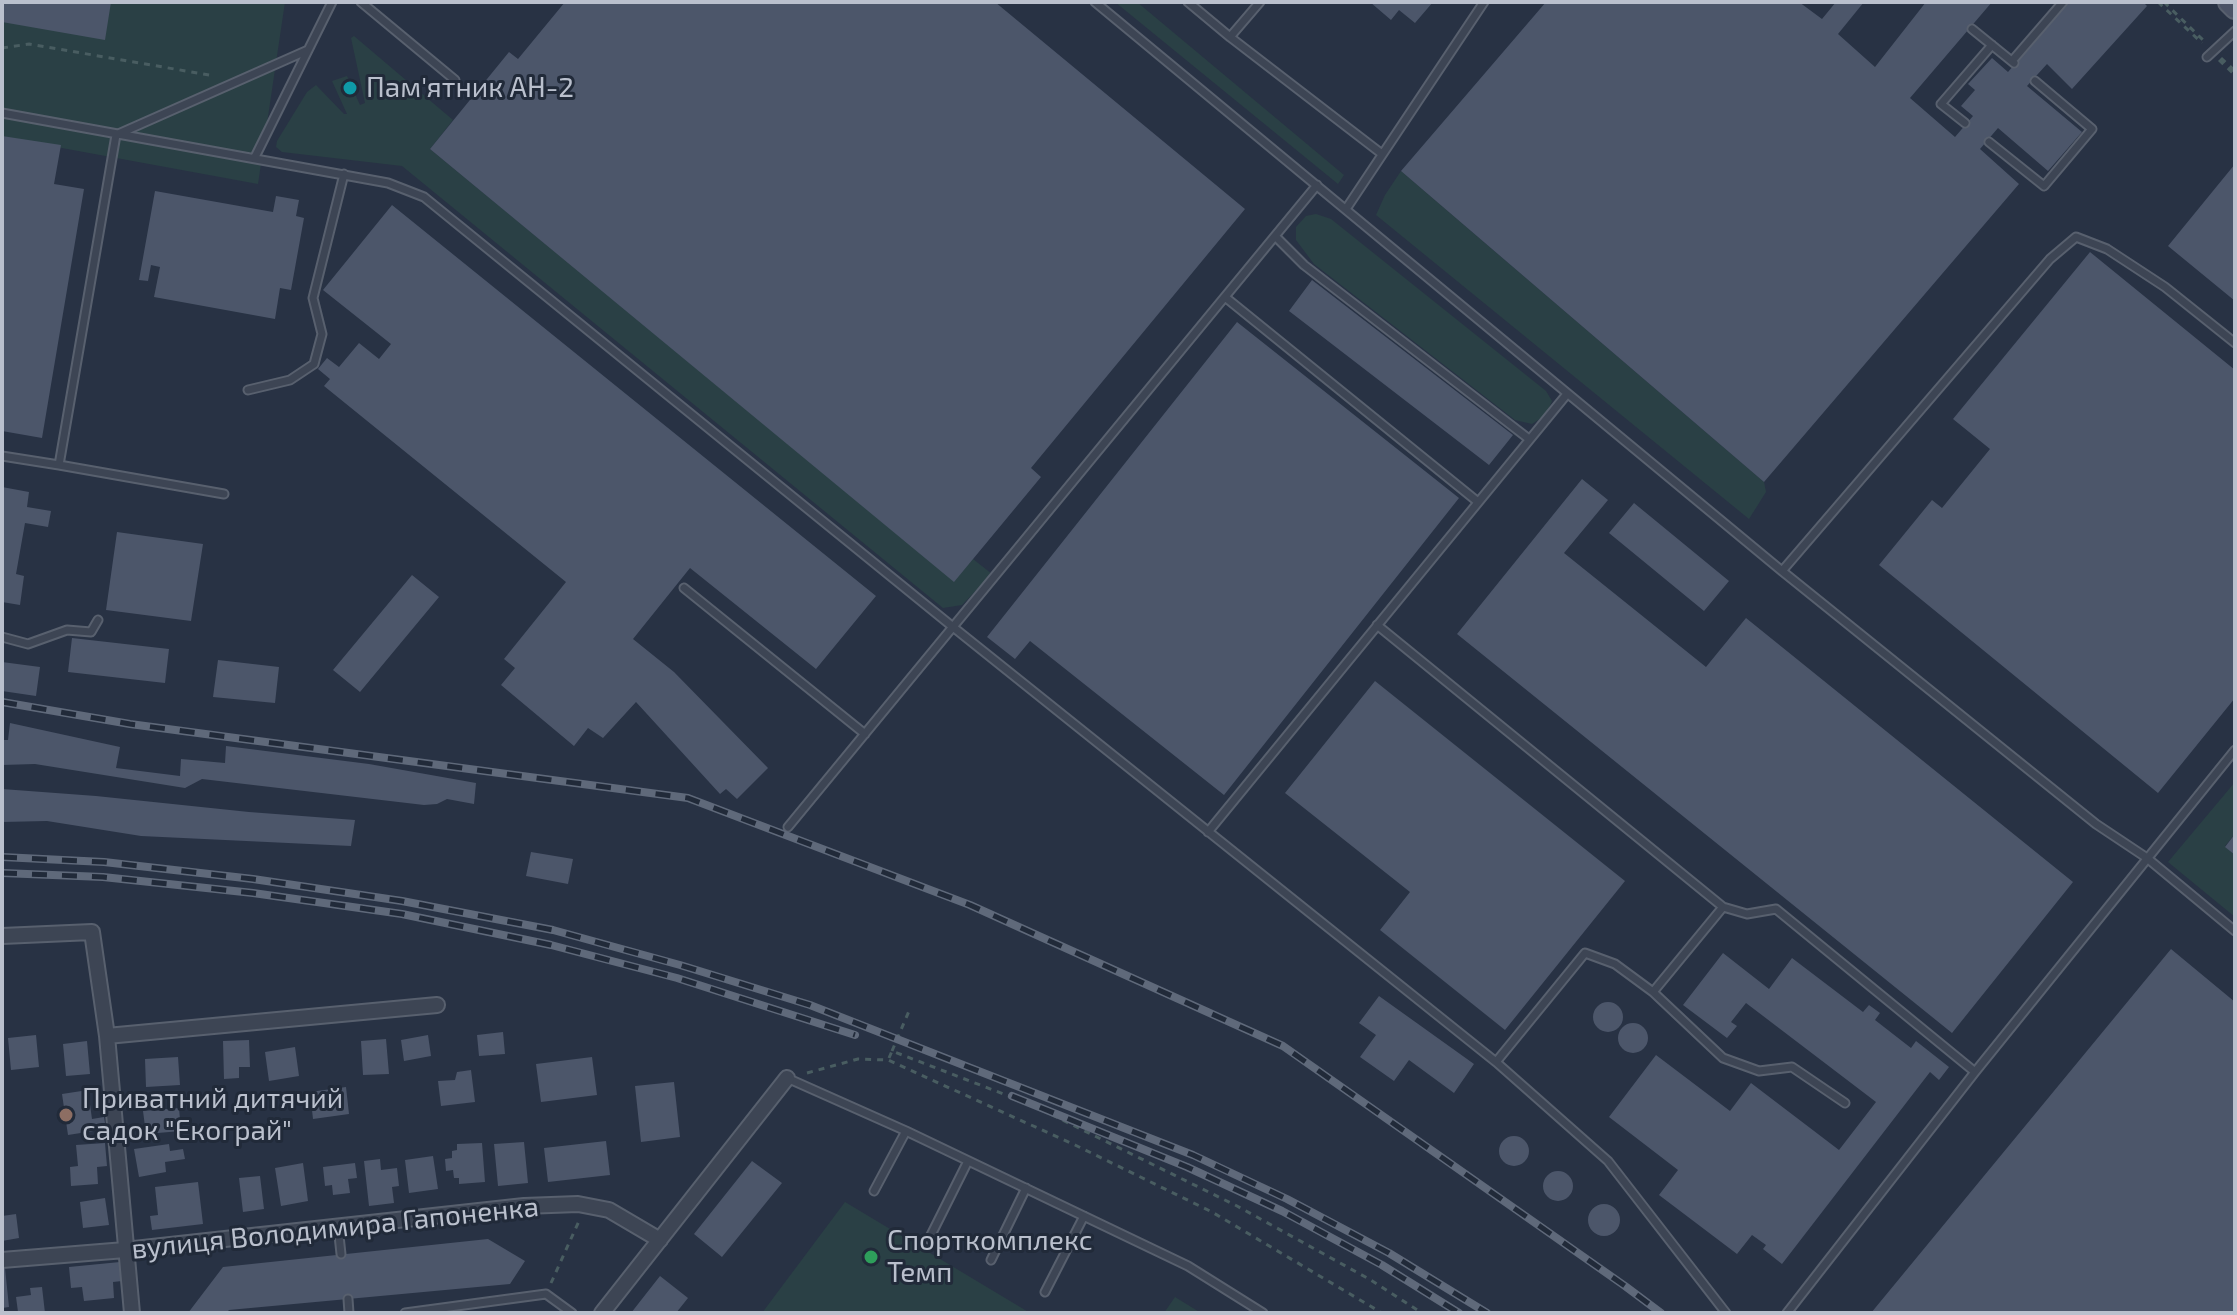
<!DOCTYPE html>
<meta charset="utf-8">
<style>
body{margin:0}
#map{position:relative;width:2237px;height:1315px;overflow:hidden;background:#283244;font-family:"Exo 2",sans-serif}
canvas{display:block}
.frame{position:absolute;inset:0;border:4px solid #bac0cd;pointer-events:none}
</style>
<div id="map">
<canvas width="2237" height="1315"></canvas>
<div class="frame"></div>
</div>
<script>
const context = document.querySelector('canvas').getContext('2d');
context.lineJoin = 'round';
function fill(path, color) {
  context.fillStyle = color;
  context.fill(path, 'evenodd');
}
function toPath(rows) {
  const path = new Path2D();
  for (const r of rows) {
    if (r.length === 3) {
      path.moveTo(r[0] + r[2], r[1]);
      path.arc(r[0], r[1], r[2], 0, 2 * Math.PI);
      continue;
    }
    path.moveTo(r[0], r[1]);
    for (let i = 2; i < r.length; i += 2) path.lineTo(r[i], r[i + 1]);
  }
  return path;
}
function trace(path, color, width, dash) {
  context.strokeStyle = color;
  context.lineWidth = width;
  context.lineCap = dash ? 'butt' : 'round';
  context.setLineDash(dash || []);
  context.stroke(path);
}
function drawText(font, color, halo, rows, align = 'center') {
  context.font = font + ' "Exo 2",sans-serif';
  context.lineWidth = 6;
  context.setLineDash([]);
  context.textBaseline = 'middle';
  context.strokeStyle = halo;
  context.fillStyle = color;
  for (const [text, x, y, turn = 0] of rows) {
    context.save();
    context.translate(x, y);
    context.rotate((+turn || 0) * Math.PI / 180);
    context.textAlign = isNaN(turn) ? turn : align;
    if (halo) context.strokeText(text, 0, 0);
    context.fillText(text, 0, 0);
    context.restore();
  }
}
fill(toPath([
 [2,2,285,2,258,184,2,137],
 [1115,2,1137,2,1344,175,1338,184],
 [354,36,453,120,430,149,954,581,973,559,992,574,962,605,943,608,402,166,282,152,276,147,277,141,307,92,316,85,344,114,347,114,332,81,347,76,360,105,365,103,351,38],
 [1401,171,1764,482,1766,492,1749,519,1376,215,1385,195],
 [1316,214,1331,219,1546,391,1552,401,1546,415,1532,424,1515,420,1314,264,1296,240,1296,227,1306,216],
 [2235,782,2235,834,2225,846,2235,855,2235,917,2168,862],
 [845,1202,1030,1313,762,1313],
 [1175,1297,1201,1313,1164,1313]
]), '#2a4045');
fill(toPath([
 [2,2,111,2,105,40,2,22],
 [565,2,995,2,1245,209,1031,468,1041,477,954,582,430,149,509,52,518,59],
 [1370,2,1433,2,1415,23,1399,10,1391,20],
 [1546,2,1799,2,1822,19,1836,2,1864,2,1838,34,1875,67,1926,2,1992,2,1910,98,1955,137,1973,116,1961,106,1975,90,1968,84,1992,58,2008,72,2068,2,2143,2,2147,6,2072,89,2047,64,2027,86,2082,132,2048,171,1998,128,1980,149,2019,184,1764,482,1401,171],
 [2,136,61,145,54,184,84,189,42,438,2,431],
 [2235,164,2235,301,2168,246],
 [155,191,273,212,276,196,299,200,296,216,304,218,291,290,280,288,275,319,154,297,160,267,151,265,148,281,139,280],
 [392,205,876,596,816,669,690,568,633,639,674,672,768,768,737,799,726,789,720,794,636,702,603,738,588,728,574,746,501,685,515,668,504,659,566,582,324,386,330,379,318,369,327,358,339,367,359,343,379,359,391,344,323,290],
 [2090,252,2235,370,2235,698,2158,793,1879,565,1932,500,1942,508,1990,449,1953,419],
 [1312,280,1513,435,1489,465,1289,311],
 [1237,322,1459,498,1224,795,1030,641,1015,659,987,637],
 [1582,479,1608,500,1564,553,1706,667,1746,618,2073,882,1952,1033,1457,634],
 [2,487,29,492,27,507,51,511,48,527,25,523,16,574,24,576,20,605,2,602],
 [1634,503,1729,581,1704,611,1609,533],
 [117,532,203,544,191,621,106,610],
 [412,575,439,597,360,692,333,670],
 [72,638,169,649,165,683,68,672],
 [218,660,279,667,275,703,213,697],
 [2,662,40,667,36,696,2,691],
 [1375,681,1625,881,1505,1030,1380,930,1410,892,1285,793],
 [10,723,120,747,116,768,180,776,181,759,225,763,226,746,369,764,476,783,474,804,447,799,437,804,424,805,202,779,185,788,35,764,2,765,2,740,8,740],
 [2,789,96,796,249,812,355,820,351,846,141,836,47,821,2,822],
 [2235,834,2235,855,2225,847],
 [531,852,573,859,568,884,526,876],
 [2171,949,2235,1002,2235,1313,1871,1313],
 [1723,953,1769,989,1792,958,1863,1012,1869,1005,1880,1013,1875,1020,1911,1048,1916,1041,1949,1067,1939,1080,1930,1072,1782,1264,1763,1249,1766,1245,1752,1235,1737,1254,1659,1195,1678,1170,1609,1117,1656,1055,1730,1111,1751,1083,1839,1150,1876,1102,1746,1003,1731,1022,1737,1026,1727,1038,1683,1005],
 [1379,996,1474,1064,1454,1093,1409,1060,1394,1081,1360,1057,1376,1035,1359,1023],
 [1608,1017,15],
 [1633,1038,15],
 [503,1032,505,1054,479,1056,477,1035],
 [36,1035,39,1067,11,1070,8,1038],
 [428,1035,431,1056,404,1061,401,1040],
 [386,1039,389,1074,363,1075,361,1041],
 [249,1040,250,1067,239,1067,239,1078,224,1079,223,1041],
 [87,1041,90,1074,66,1076,63,1044],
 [295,1047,299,1076,269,1081,265,1052],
 [178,1057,180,1085,146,1087,145,1059],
 [592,1057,597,1095,541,1102,536,1064],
 [471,1070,475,1102,441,1106,438,1081,455,1080,457,1072],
 [674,1082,680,1137,641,1142,635,1086],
 [346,1087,349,1114,313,1119,310,1092],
 [88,1090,92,1119,104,1117,106,1129,68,1135,62,1094],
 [179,1108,181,1131,146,1134,143,1111],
 [1514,1151,15],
 [606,1141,610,1175,548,1182,544,1148],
 [524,1142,528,1183,498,1186,494,1144],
 [105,1143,107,1166,97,1167,98,1184,71,1186,70,1167,78,1166,76,1145],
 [482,1143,485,1182,459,1184,459,1178,454,1178,453,1170,446,1171,445,1159,452,1158,452,1151,457,1150,457,1144],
 [169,1144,170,1151,183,1149,185,1159,165,1162,166,1172,139,1177,134,1149],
 [433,1156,438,1189,409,1193,405,1160],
 [380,1159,381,1170,397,1168,399,1186,392,1187,394,1203,369,1206,364,1161],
 [752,1161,782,1183,722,1257,694,1234],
 [303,1163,308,1201,281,1206,275,1168],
 [355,1163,357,1178,348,1179,350,1193,333,1195,332,1185,325,1186,323,1167],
 [1558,1186,15],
 [260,1176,264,1209,243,1212,239,1178],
 [198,1182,203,1224,152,1230,150,1216,158,1215,155,1187],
 [105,1198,109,1225,83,1228,80,1202],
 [1604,1220,16],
 [16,1214,19,1238,2,1241,2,1216],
 [488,1239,525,1261,510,1284,229,1310,226,1313,188,1313,223,1267],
 [120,1262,122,1281,113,1282,114,1298,84,1301,82,1287,71,1288,69,1267],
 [2,1268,5,1268,9,1307,2,1308],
 [660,1276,688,1298,676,1313,631,1313],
 [42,1287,45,1313,29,1313,29,1311,18,1312,16,1297,31,1295,30,1288]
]), '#4c566a');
const lane = toPath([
 [361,2,455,80],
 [1095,2,1782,571,2096,824,2147,858,2235,931],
 [1188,2,1230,37,1382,154],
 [1972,29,2014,63],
 [1230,37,1260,2],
 [2207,57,2235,31],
 [2012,61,2063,2],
 [2,113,388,183,424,197,953,627,1496,1062,1608,1161,1726,1313],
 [1965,123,1941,104,1992,45],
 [1989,142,2044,186,2092,129,2035,81],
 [255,157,332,2],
 [1346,209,1484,2],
 [1275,236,1304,265,1529,439],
 [1225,297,1478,502],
 [248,390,290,380,314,364,322,334,313,298,344,174],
 [2,456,59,465,116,135,308,50],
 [59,465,224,494],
 [1782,571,2050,259,2076,237,2107,249,2165,287,2235,343],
 [684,588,865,734],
 [1377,625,1723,907,1747,914,1776,909,1975,1072],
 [2,637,28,644,67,630,91,632,98,620],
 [788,827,1317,185],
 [1208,832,1567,394],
 [1653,992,1723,907],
 [1496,1062,1585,953,1615,964,1653,992,1723,1058,1759,1071,1792,1067,1845,1103],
 [787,1078,906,1131,1188,1266,1263,1313],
 [874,1191,906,1131],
 [338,1226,341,1254],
 [929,1239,968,1161],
 [991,1260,1026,1188],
 [1045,1292,1084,1216],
 [348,1299,349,1313],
 [405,1313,546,1294,572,1313],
 [1787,1313,1975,1072,2235,750]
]);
const street = toPath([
 [2,936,92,932,107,1036,132,1313],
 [107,1036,437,1005],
 [2,1260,125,1250,524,1206,578,1204,609,1210,660,1240],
 [602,1313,787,1078]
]);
const secondary = toPath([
 [2229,2,2235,8]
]);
trace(lane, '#58606e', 11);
trace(street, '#58606e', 18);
trace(secondary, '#58606e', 24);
trace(toPath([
 [2158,2,2202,43],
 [2164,2,2204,41],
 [2,48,29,44,215,76],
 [2221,58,2235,71],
 [2219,60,2235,75],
 [892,1051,909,1011],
 [889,1058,892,1051,1032,1105,1237,1206,1369,1279,1422,1313],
 [807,1073,858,1059,888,1060,1075,1145,1212,1212,1382,1313],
 [551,1283,579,1221]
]), '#495d61', 3, [6, 6]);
trace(lane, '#3d4554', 7);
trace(street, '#3d4554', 14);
trace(secondary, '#4b5366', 20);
const rail = toPath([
 [2,702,130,724,688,798,970,905,1283,1046,1625,1286,1661,1313],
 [2,857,104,862,253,879,402,901,553,930,680,965,810,1005,1193,1155,1287,1199,1389,1253,1487,1313],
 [2,873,103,877,253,893,402,914,551,945,677,978,855,1035],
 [1012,1096,1187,1167,1282,1211,1382,1265,1459,1313]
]);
trace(rail, '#5f697a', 8);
trace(rail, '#212a39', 5, [15]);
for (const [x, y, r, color] of [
 [350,88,8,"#0f9aa8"],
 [66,1115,8,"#8d6e63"],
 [871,1257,8,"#2e9e5b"]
]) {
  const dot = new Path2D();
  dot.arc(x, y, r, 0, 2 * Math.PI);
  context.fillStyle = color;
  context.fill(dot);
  trace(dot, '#212a39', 3);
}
drawText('28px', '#bac0cd', '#212a39', [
 ["Пам'ятник АН-2",366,88],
 ["Приватний дитячий",82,1099],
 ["садок \"Екограй\"",82,1131],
 ["Спорткомплекс",887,1241],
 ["Темп",887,1273]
], 'left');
drawText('28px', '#bac0cd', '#212a39', [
 ["вулиця Володимира Гапоненка",335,1228,-6]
]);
</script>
